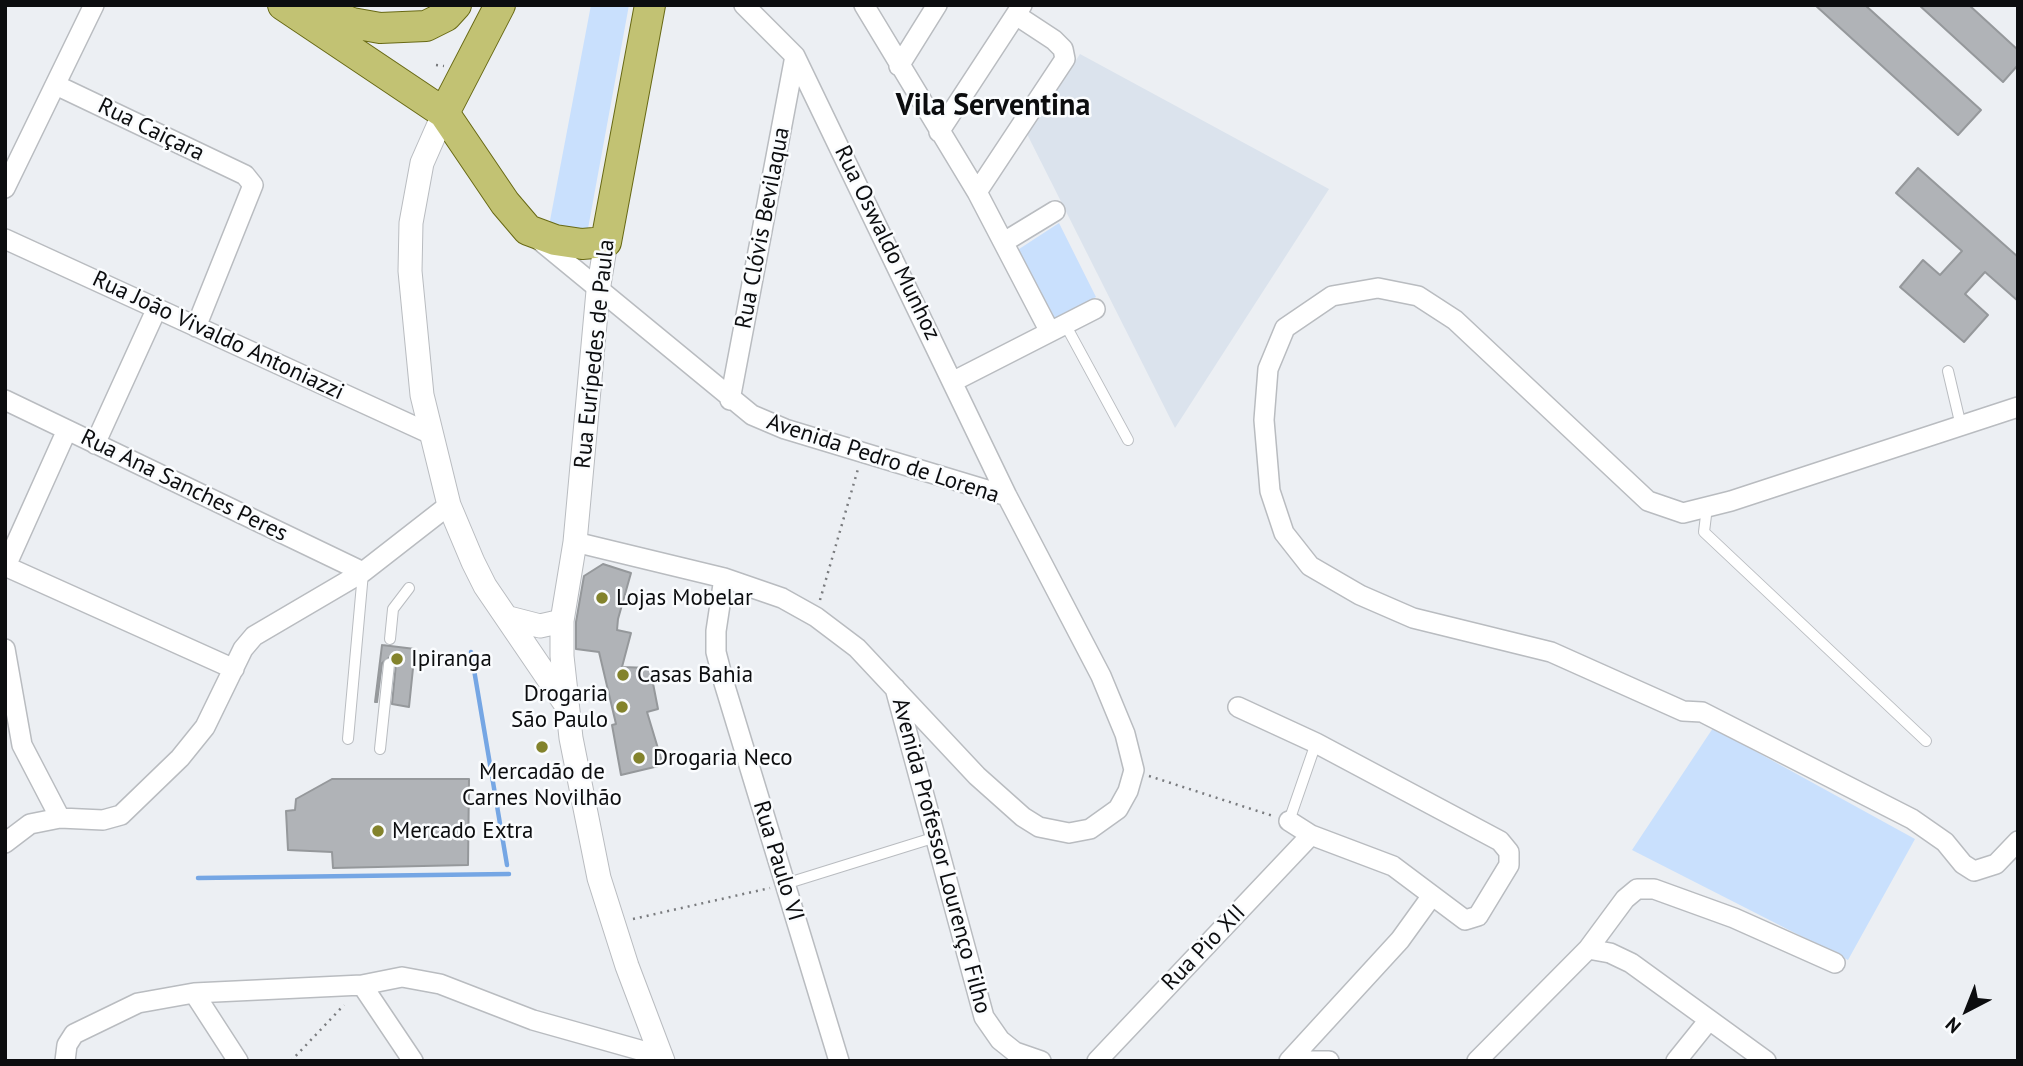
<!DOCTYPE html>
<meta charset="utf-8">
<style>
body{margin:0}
#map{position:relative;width:2023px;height:1066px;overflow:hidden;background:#eceff3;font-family:"PT Sans",sans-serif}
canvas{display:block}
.frame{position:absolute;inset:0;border:7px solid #0c0d0f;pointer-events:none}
.north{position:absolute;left:1932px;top:975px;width:70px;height:70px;-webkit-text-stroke:5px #fafcfe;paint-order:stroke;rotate:222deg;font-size:19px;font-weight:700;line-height:28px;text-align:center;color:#0c0d0f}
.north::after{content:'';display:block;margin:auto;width:24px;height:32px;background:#0c0d0f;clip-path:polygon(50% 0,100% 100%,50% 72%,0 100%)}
</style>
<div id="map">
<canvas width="2023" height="1066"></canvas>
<div class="frame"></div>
<div class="north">N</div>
</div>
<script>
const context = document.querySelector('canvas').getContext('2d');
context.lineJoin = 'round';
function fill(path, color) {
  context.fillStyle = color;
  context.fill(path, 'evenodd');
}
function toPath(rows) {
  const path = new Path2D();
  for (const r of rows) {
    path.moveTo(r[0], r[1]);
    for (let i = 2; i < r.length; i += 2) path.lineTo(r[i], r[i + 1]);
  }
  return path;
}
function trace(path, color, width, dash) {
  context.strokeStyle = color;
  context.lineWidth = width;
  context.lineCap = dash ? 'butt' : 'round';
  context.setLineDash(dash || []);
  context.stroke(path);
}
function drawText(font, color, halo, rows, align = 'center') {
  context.font = font + ' "PT Sans",sans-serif';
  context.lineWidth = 5;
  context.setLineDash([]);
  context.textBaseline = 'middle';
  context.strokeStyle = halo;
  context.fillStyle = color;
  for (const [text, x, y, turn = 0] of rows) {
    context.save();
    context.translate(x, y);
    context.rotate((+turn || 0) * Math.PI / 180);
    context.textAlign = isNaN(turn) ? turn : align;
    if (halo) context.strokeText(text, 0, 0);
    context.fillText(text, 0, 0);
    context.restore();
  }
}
fill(toPath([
 [1080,54,1329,189,1175,428,1027,134]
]), '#dbe3ed');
fill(toPath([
 [591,5,629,5,587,234,548,231],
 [1059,223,1096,297,1051,321,1016,251],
 [1713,728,1915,839,1848,960,1632,850]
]), '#c9e0fd');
trace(toPath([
 [471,652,507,865],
 [198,878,509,874]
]), '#75a6e4', 4.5);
const building = toPath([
 [1815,5,1865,5,1981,110,1958,135,1815,5],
 [1919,5,1969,5,2018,50,2018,65,2003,82,1919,5],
 [1918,168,2018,257,2018,301,1985,272,1965,294,1988,315,1964,342,1900,287,1923,260,1940,275,1962,251,1896,193,1918,168],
 [603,564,631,573,618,619,617,630,631,633,622,667,650,668,658,709,647,712,663,765,621,775,612,725,616,724,599,652,576,649,576,622,584,576,603,564],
 [382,645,415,649,409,707,392,704,396,664,390,657,382,663,377,702,375,702,382,645],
 [332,779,469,779,468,865,333,868,332,852,288,850,286,811,295,810,296,799,332,779]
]);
fill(building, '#b0b3b7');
trace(building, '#95989b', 2);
const service = toPath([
 [1065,324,1128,440],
 [1948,371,1961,426],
 [1707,507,1704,532,1926,741],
 [390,639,393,609,409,588],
 [348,739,363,573],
 [380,749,389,664],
 [1289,821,1316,743],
 [785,884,936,837]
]);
const minor = toPath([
 [864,5,977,192,1050,332],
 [899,66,937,5],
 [56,85,245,175,253,185,196,327],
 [939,132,1022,5],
 [5,188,94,5],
 [977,192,1065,59,1063,49,1054,40,1016,15],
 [5,239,431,434],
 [538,239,752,415,785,429,1007,496],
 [1004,242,1055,211],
 [954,381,1095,309],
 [5,400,363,572],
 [730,400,795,56],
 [2018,407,1731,501,1683,513,1648,501,1455,320,1418,296,1378,288,1332,296,1285,328,1268,369,1264,420,1270,491,1284,533,1310,566,1360,595,1413,618,1551,652,1683,711,1702,712,1912,819,1945,842,1963,864,1974,871,1996,864,2018,841],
 [95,444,157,308],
 [575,542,724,578,782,598,816,617,857,648,977,776,1023,817,1039,827,1069,833,1090,829,1118,809,1128,791,1134,770,1125,734,1101,676,1007,496,795,56,744,5],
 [5,566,234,669],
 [5,568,67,430],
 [724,578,716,631,716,652,724,683,839,1061],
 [5,649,22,745,60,818],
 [895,688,984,1017,1000,1040,1015,1052,1041,1061],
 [1238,707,1316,743,1500,841,1509,852,1509,865,1478,916,1465,920,1393,866,1311,835,1289,821],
 [5,843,30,824,60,818,103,820,121,815,180,758,205,727,243,649,254,636,363,572,449,505],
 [1588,949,1625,899,1637,889,1654,889,1734,918,1835,963],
 [362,985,413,1061],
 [194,993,238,1061],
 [65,1061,67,1045,74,1034,138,1003,194,993,362,985,402,977,440,984,533,1020,661,1056],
 [1097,1061,1311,835],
 [1289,1061,1400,940,1431,897],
 [1305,1061,1329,1061],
 [1477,1061,1588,949,1610,953,1631,963,1766,1061],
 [1676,1061,1709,1020]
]);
const tertiary = toPath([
 [444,113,422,163,411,223,410,271,422,395,449,505,473,562,485,586,564,702],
 [606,242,598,291,575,542,562,621,562,656,571,738,599,878,627,966,663,1061],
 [509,618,540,626,562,621]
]);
const primary = toPath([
 [283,5,444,113,505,203,528,230,555,240,582,244,606,242,650,5],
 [307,5,352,23,380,28,426,26,446,16,456,5],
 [444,113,500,5]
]);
trace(service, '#b9bcc0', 12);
trace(minor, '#b9bcc0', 22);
trace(tertiary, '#b9bcc0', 25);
trace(primary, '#686914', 32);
trace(toPath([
 [436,65,444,66],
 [820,600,858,469],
 [1149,776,1273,816],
 [633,919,770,888],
 [291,1061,344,1005]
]), '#797b7e', 2.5, [2, 5]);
trace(service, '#fff', 10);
trace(minor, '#fff', 19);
trace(tertiary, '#fff', 23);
trace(primary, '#c2c273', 30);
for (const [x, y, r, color] of [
 [602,598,7,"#83832c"],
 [397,659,7,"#83832c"],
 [623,675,7,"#83832c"],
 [622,707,7,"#83832c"],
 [542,747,7,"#83832c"],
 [639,758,7,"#83832c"],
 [378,831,7,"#83832c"]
]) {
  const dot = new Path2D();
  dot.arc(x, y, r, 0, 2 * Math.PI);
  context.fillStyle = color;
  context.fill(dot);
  trace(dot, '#fafcfe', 2.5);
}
drawText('23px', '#0c0d0f', '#fafcfe', [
 ["Rua Caiçara",151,130,26],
 ["Rua Clóvis Bevilaqua",763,228,-79],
 ["Rua Oswaldo Munhoz",887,243,64],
 ["Rua João Vivaldo Antoniazzi",218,336,25],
 ["Rua Eurípedes de Paula",595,354,-84],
 ["Avenida Pedro de Lorena",883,459,18],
 ["Rua Ana Sanches Peres",184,486,26],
 ["Avenida Professor Lourenço Filho",941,856,75],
 ["Rua Paulo VI",778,861,73],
 ["Rua Pio XII",1204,948,-46]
]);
drawText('23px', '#0c0d0f', '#fafcfe', [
 ["Lojas Mobelar",616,598],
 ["Ipiranga",411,659],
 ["Casas Bahia",637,675],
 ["Drogaria",608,694,"right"],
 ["São Paulo",608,720,"right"],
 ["Drogaria Neco",653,758],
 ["Mercadão de",542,772,"center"],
 ["Carnes Novilhão",542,798,"center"],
 ["Mercado Extra",392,831]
], 'left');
drawText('bold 30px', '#0c0d0f', '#fafcfe', [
 ["Vila Serventina",993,106]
]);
</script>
